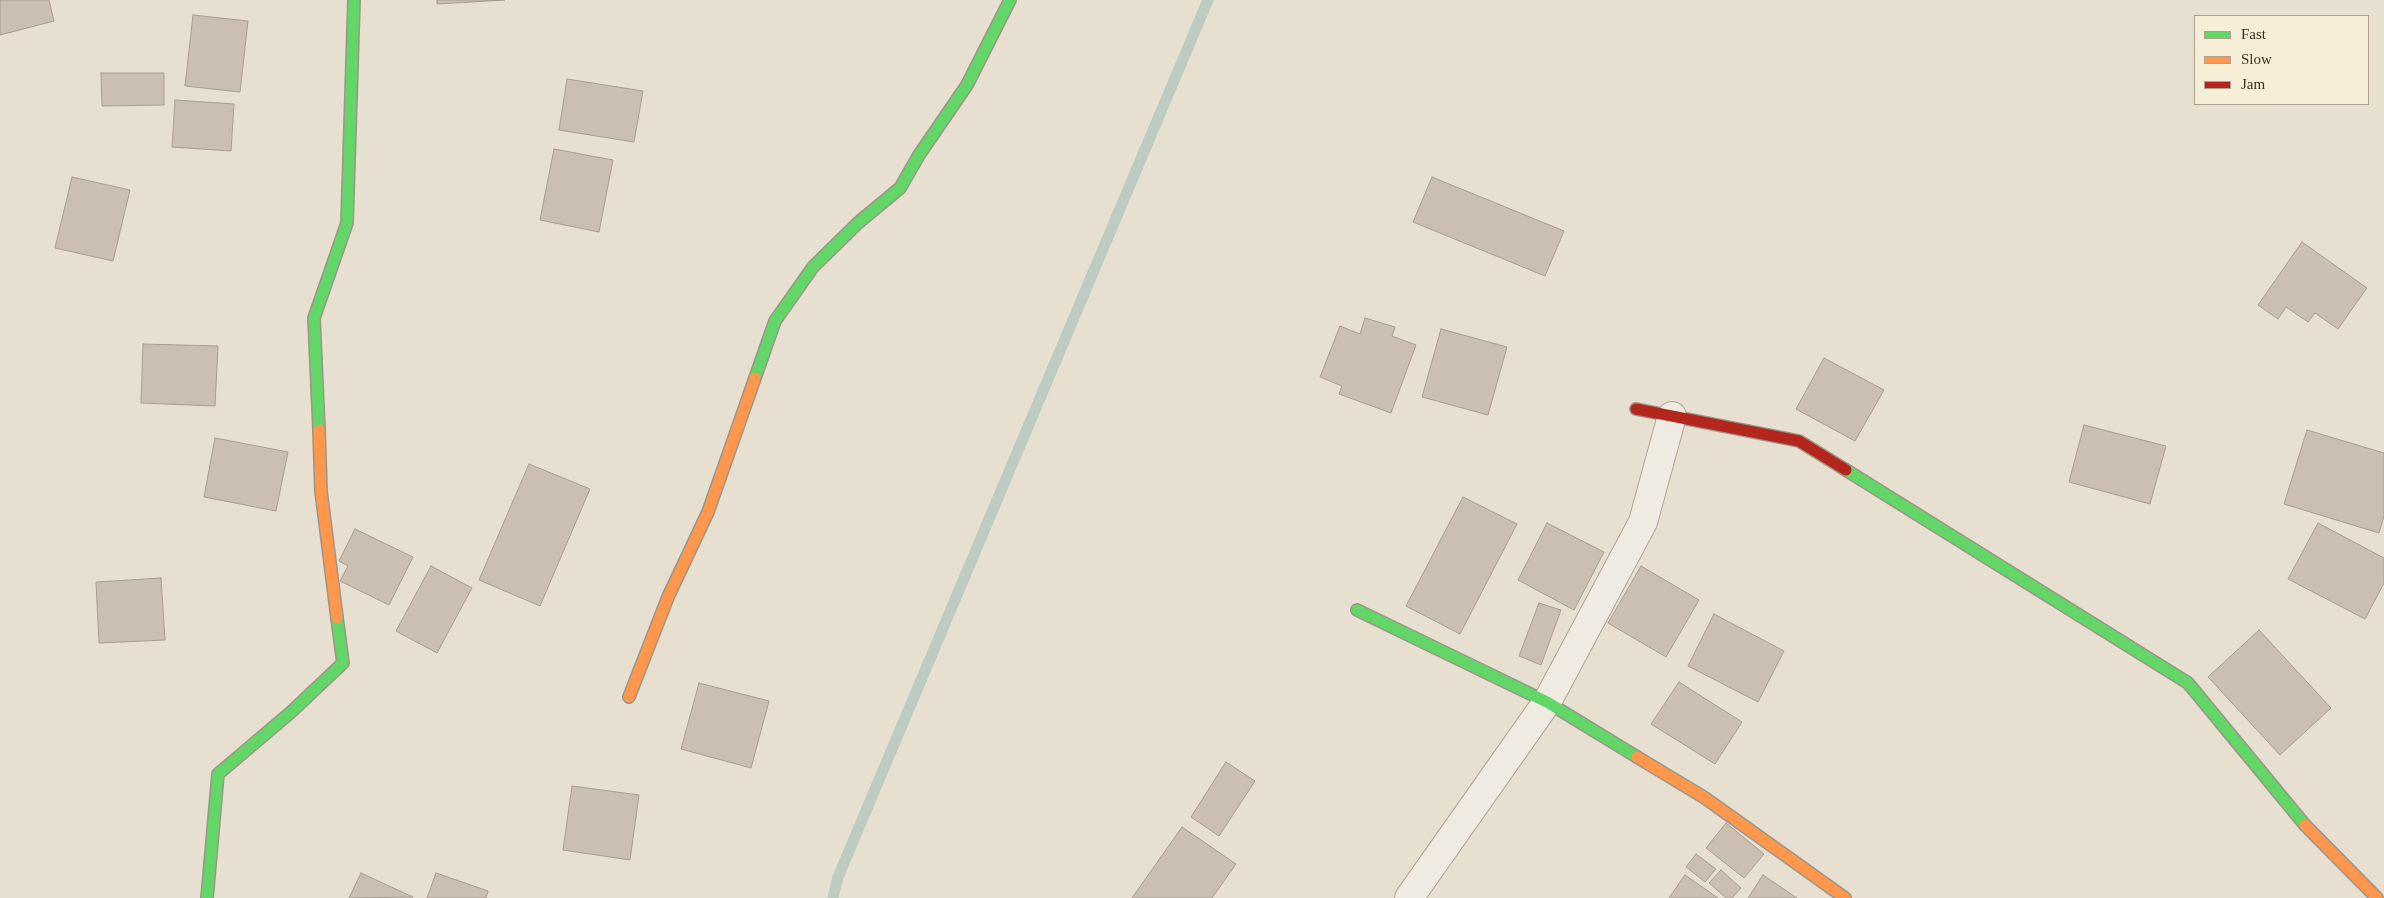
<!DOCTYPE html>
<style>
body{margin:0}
#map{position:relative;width:2384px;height:898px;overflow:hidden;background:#e7e0d1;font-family:Georgia,serif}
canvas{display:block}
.legend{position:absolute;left:2194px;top:15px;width:175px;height:90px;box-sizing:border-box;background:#f7eed8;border:1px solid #ada18e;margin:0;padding:6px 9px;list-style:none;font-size:15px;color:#3d2e20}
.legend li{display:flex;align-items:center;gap:10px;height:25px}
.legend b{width:25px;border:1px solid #ada18e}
</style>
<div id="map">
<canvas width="2384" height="898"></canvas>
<ul class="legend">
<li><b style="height:6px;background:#63d668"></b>Fast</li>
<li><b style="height:6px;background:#ff974d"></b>Slow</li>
<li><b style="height:6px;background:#b3261e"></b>Jam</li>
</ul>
</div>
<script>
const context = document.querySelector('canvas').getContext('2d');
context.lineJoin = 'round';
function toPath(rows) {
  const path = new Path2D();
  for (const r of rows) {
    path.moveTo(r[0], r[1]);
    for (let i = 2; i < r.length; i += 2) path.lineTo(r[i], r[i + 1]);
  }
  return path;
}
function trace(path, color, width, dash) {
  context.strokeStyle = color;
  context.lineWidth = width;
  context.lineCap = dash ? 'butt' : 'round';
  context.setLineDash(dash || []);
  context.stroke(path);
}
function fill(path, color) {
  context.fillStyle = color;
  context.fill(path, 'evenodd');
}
trace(toPath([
 [833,898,838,877,1208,0]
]), '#bcccc2', 11);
const building = toPath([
 [0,0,49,0,54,21,0,35,0,0],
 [437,0,505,0,437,4,437,0],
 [193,15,248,21,240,92,185,86,193,15],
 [101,73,164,73,164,105,102,106,101,73],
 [567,79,643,91,634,142,559,130,567,79],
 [175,100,234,104,231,151,172,147,175,100],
 [554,149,613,160,599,232,540,220,554,149],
 [72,177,130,190,113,261,55,248,72,177],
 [1432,177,1564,231,1545,276,1413,222,1432,177],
 [2302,242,2367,288,2338,329,2315,313,2308,322,2286,307,2278,319,2258,305,2302,242],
 [1365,318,1395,327,1392,336,1416,345,1391,413,1339,394,1342,386,1320,377,1340,326,1360,334,1365,318],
 [1441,329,1507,347,1488,415,1422,397,1441,329],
 [143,344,218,346,215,406,141,403,143,344],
 [1824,358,1884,390,1855,441,1796,409,1824,358],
 [2084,425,2166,446,2150,504,2069,482,2084,425],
 [2307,430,2384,453,2384,516,2379,533,2284,504,2307,430],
 [215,438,288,452,276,511,204,497,215,438],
 [529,464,590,489,540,606,479,580,529,464],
 [1463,497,1517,524,1460,634,1406,606,1463,497],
 [1547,523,1604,552,1574,610,1518,580,1547,523],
 [2318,523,2384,558,2384,583,2365,619,2288,579,2318,523],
 [355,529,413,557,389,605,340,581,348,566,339,561,355,529],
 [431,566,472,588,437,653,396,631,431,566],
 [1641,566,1699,600,1666,657,1608,623,1641,566],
 [161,578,165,640,99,643,96,582,161,578],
 [1539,603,1561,610,1541,665,1519,656,1539,603],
 [1714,614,1784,651,1758,702,1688,666,1714,614],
 [2259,630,2331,708,2280,755,2208,677,2259,630],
 [1679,682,1742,722,1715,764,1651,724,1679,682],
 [699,683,769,701,751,768,681,749,699,683],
 [1226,762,1255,781,1219,836,1191,817,1226,762],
 [572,786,639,795,630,860,563,850,572,786],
 [1726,823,1764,854,1744,878,1706,848,1726,823],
 [1182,827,1236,864,1212,898,1132,898,1182,827],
 [1696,854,1716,869,1705,882,1686,867,1696,854],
 [1721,870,1741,888,1732,898,1726,898,1709,883,1721,870],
 [361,873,413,897,349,898,361,873],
 [436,873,488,891,486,898,427,898,436,873],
 [1685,875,1718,898,1669,898,1685,875],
 [1763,875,1797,898,1748,898,1763,875]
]);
fill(building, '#cbbfb2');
trace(building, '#a89c90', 1);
const street = toPath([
 [1409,898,1547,702,1643,522,1672,416]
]);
const fast = toPath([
 [755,378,775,321,813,267,859,222,900,188,919,155,967,85,1010,0],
 [319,430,314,318,347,223,354,0],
 [1846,470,2188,683,2305,825],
 [1357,610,1547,702,1637,757],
 [207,898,218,774,290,713,343,663,337,618]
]);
const slow = toPath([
 [319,430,321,491,337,618],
 [629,697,668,597,708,512,755,378],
 [1637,757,1705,798,1845,898],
 [2305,825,2377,898]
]);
const jam = toPath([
 [1636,409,1799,441,1846,470]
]);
trace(street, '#ada599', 30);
trace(fast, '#9c958a', 14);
trace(slow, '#9c958a', 14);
trace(jam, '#9c958a', 14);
trace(street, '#efebe3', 28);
trace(fast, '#63d668', 11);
trace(slow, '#ff974d', 11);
trace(jam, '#b3261e', 11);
</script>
